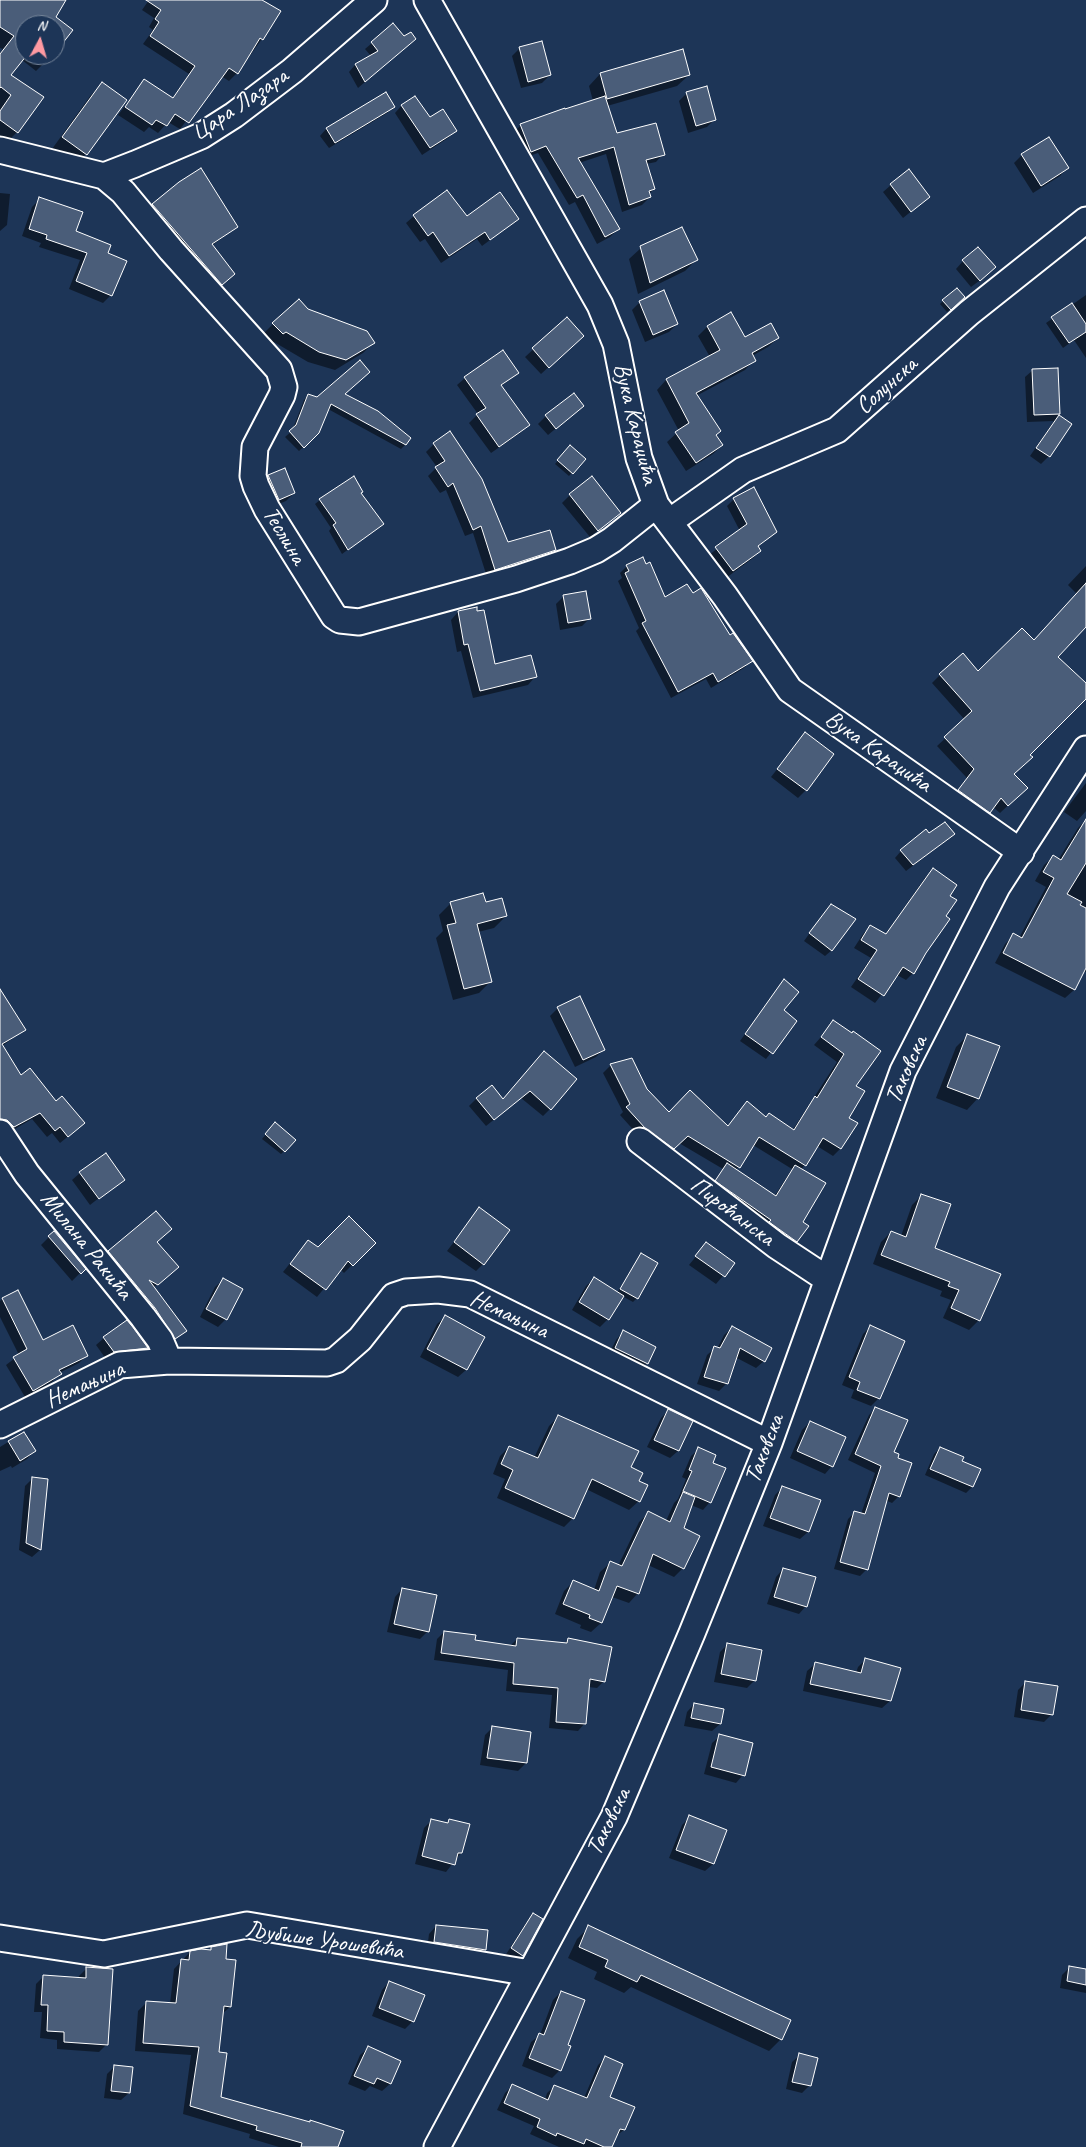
<!DOCTYPE html>
<meta charset="utf-8">
<style>
body{margin:0}
#map{position:relative;width:1086px;height:2147px;overflow:hidden;background:#1d3557;font-family:Caveat,sans-serif}
canvas{display:block}
.north{position:absolute;left:15px;top:15px;width:50px;height:50px;box-sizing:border-box;background:#1d3557;border:1px solid #77869a;border-radius:50%;rotate:6deg;font-size:14px;font-weight:700;line-height:20px;text-align:center;color:#fff}
.north::after{content:'';display:block;margin:auto;width:18px;height:22px;background:#ff9aa2;clip-path:polygon(50% 0,100% 100%,50% 72%,0 100%)}
</style>
<div id="map">
<canvas width="1086" height="2147"></canvas>
<div class="north">N</div>
</div>
<script>
const context = document.querySelector('canvas').getContext('2d');
context.lineJoin = 'round';
function fill(path, color) {
  context.fillStyle = color;
  context.fill(path, 'evenodd');
}
function toPath(rows) {
  const path = new Path2D();
  for (const r of rows) {
    path.moveTo(r[0], r[1]);
    for (let i = 2; i < r.length; i += 2) path.lineTo(r[i], r[i + 1]);
  }
  return path;
}
function trace(path, color, width, dash) {
  context.strokeStyle = color;
  context.lineWidth = width;
  context.lineCap = dash ? 'butt' : 'round';
  context.setLineDash(dash || []);
  context.stroke(path);
}
function drawText(font, color, halo, rows, align = 'center') {
  context.font = font + ' Caveat,sans-serif';
  context.lineWidth = 4;
  context.setLineDash([]);
  context.textBaseline = 'middle';
  context.strokeStyle = halo;
  context.fillStyle = color;
  for (const [text, x, y, turn = 0] of rows) {
    context.save();
    context.translate(x, y);
    context.rotate((+turn || 0) * Math.PI / 180);
    context.textAlign = isNaN(turn) ? turn : align;
    if (halo) context.strokeText(text, 0, 0);
    context.fillText(text, 0, 0);
    context.restore();
  }
}
fill(toPath([
 [0,0,55,0,54,17,72,30,55,51,55,25,25,25,25,55,52,55,36,71,22,60,9,75,17,132,5,144,0,141,0,53,3,49,0,48],
 [149,0,260,0,262,39,237,73,229,81,221,76,180,129,168,122,158,133,149,127,144,132,118,115,145,80,172,99,189,74,143,44,153,30,149,27,154,18,142,10],
 [393,25,408,45,358,88,349,72,355,65,371,56,365,49],
 [520,48,550,75,542,83,521,88,512,56],
 [682,51,689,75,677,86,607,106,616,134,663,154,656,162,646,164,654,189,649,194,650,197,642,205,622,212,606,154,579,163,618,229,610,237,597,244,575,202,569,205,538,153,523,158,513,133,521,125,593,101,589,86,600,74],
 [103,83,86,154,75,166,52,149,91,95],
 [386,93,393,107,387,113,329,148,320,136,326,129],
 [687,93,715,119,707,127,688,133,679,101],
 [402,105,429,119,455,131,448,138,422,155,395,113],
 [1022,155,1067,168,1060,176,1033,193,1014,163],
 [179,183,237,227,211,246,226,281,214,291,145,212],
 [891,185,929,197,903,218,883,192],
 [0,193,10,194,7,225,0,231],
 [40,199,75,231,106,254,111,295,103,303,69,289,80,260,39,247,41,243,22,236,32,207],
 [414,216,466,218,518,219,482,246,477,239,441,263,425,239,420,242,406,223],
 [641,248,696,260,685,271,638,294,629,259],
 [963,261,987,275,971,287,956,269],
 [1086,295,1086,358,1074,340,1063,348,1046,323],
 [943,301,960,301,947,312,940,304],
 [640,302,677,324,669,332,645,342,632,310],
 [307,310,373,343,363,353,335,370,308,362,274,342,272,344,263,334,273,324],
 [730,314,744,339,778,338,768,347,752,356,754,360,745,370,696,396,722,445,713,454,686,471,667,442,679,431,657,390,666,380,710,357,698,336,707,327],
 [566,319,575,343,541,374,525,357],
 [1033,370,1059,414,1057,415,1071,424,1049,456,1041,464,1030,456,1054,421,1027,422,1025,377],
 [517,372,501,386,528,425,520,433,491,453,469,423,478,414,457,385,465,378],
 [344,394,410,438,405,445,401,449,328,409,318,433,299,451,285,437,292,431,304,400,308,395,317,399],
 [583,406,548,435,538,424,546,416],
 [434,444,508,544,555,550,547,558,487,577,473,533,465,536,446,490,440,493,428,476,437,467,426,452],
 [570,447,584,459,569,476,555,464],
 [284,470,294,493,286,501,271,507,261,484,268,476],
 [360,493,383,524,342,554,329,531,331,528,315,504,320,500],
 [570,495,619,513,590,537,562,503],
 [734,499,776,532,757,547,760,551,753,558,726,578,709,555,740,531,727,506],
 [627,566,664,599,693,595,751,661,744,668,711,688,706,679,671,698,636,631,639,628,618,581,622,578,620,573],
 [1086,566,1086,625,1057,657,1086,684,1086,697,1029,754,1013,774,1018,796,1000,813,993,807,981,820,951,799,967,778,937,746,965,720,932,683,940,675,978,673,1034,641,1077,594,1068,585],
 [564,596,589,619,582,626,560,630,556,604],
 [458,612,494,665,535,677,528,685,473,698,461,651,457,652,451,620],
 [805,734,806,790,798,798,771,777],
 [1086,783,1086,811,1077,821,1064,812],
 [1086,820,1086,972,1083,971,1074,990,1065,998,995,963,1005,944,1014,935,1019,938,1046,887,1035,881,1044,865,1053,857,1058,860,1078,828],
 [929,835,947,840,906,871,895,858,901,851],
 [933,870,949,896,925,952,913,973,906,980,897,975,875,1003,851,987,871,958,854,948,863,934,871,926,885,935,925,878],
 [451,903,485,904,506,916,494,928,478,932,491,981,479,993,453,1000,436,938,443,931,439,915],
 [825,912,832,950,825,956,804,941],
 [779,987,783,1010,795,1021,766,1059,740,1041],
 [558,1008,604,1049,596,1057,575,1067,550,1016],
 [0,1011,24,1030,2,1046,21,1077,76,1130,60,1143,52,1133,47,1137,32,1119,6,1134,0,1128],
 [834,1022,855,1086,847,1118,856,1124,840,1149,833,1156,817,1146,801,1170,802,1222,796,1241,789,1249,709,1189,723,1169,679,1143,666,1155,638,1135,620,1115,623,1112,603,1073,611,1065,631,1059,646,1090,669,1113,727,1127,747,1103,766,1118,792,1131,837,1062,814,1045],
 [753,1145,792,1169,774,1197,736,1170],
 [968,1035,978,1098,967,1110,936,1098,956,1047],
 [544,1053,550,1109,543,1116,521,1098,486,1126,469,1106,477,1098,503,1100],
 [272,1127,284,1151,281,1154,262,1139],
 [80,1173,123,1179,90,1205,72,1180],
 [922,1195,933,1249,1000,1275,979,1320,969,1330,943,1318,951,1300,940,1296,942,1291,873,1264,881,1242,891,1232,901,1236,912,1205],
 [479,1209,483,1264,476,1271,447,1251],
 [54,1232,84,1269,72,1281,41,1245],
 [308,1241,318,1249,374,1243,344,1273,340,1269,317,1297,283,1272],
 [155,1243,170,1273,153,1288,185,1331,168,1345,102,1259,109,1252],
 [706,1244,733,1264,716,1284,689,1265],
 [641,1255,637,1298,633,1302,622,1296,608,1319,600,1327,572,1310,586,1286,594,1279,617,1293],
 [223,1280,226,1319,218,1327,200,1317,215,1287],
 [2,1299,42,1342,87,1355,79,1363,59,1373,52,1382,25,1397,6,1365,19,1355,0,1317,0,1301],
 [445,1317,483,1337,466,1370,458,1377,420,1357,437,1324],
 [870,1327,879,1398,871,1406,851,1398,854,1390,842,1385,863,1334],
 [732,1328,764,1361,756,1368,735,1357,726,1384,719,1391,697,1384,707,1355,715,1348,717,1349,724,1335],
 [623,1332,647,1363,639,1371,608,1356,616,1340],
 [104,1338,146,1348,139,1356,106,1359,96,1345],
 [876,1408,893,1453,899,1496,892,1503,885,1500,867,1569,860,1576,834,1569,848,1519,855,1512,861,1514,875,1473,848,1460,869,1415],
 [669,1410,691,1422,678,1451,670,1458,647,1447,661,1418],
 [558,1417,630,1467,638,1482,639,1501,629,1510,586,1489,573,1518,564,1527,497,1498,505,1479,493,1474,500,1456,509,1447,534,1458,549,1426],
 [810,1422,832,1466,825,1474,790,1458,802,1430],
 [23,1433,34,1451,27,1459,12,1468,11,1466,0,1471,0,1447],
 [940,1448,960,1462,979,1470,972,1487,966,1493,925,1475,934,1454],
 [699,1449,710,1502,703,1510,691,1505,682,1529,683,1568,674,1577,648,1565,638,1593,629,1603,612,1597,601,1623,591,1632,580,1628,581,1625,555,1614,564,1591,573,1582,594,1590,600,1572,610,1563,618,1566,639,1522,649,1513,666,1521,674,1503,678,1499,686,1479,682,1477,691,1456],
 [33,1478,47,1480,40,1550,32,1557,19,1550,25,1486],
 [783,1487,820,1501,808,1532,800,1539,763,1526,775,1495],
 [783,1569,806,1606,799,1614,767,1604,776,1577],
 [402,1589,428,1631,420,1639,387,1632,395,1597],
 [444,1632,474,1641,510,1646,517,1639,564,1644,568,1640,604,1681,597,1688,588,1687,585,1723,578,1731,549,1728,552,1695,506,1691,508,1670,434,1660,437,1639],
 [728,1644,755,1680,747,1688,714,1682,720,1652],
 [866,1659,890,1701,882,1708,803,1691,807,1671,815,1664,856,1673,858,1667],
 [1026,1682,1052,1714,1044,1722,1014,1717,1018,1690],
 [694,1704,720,1724,712,1731,684,1726,687,1712],
 [492,1728,530,1733,526,1763,518,1771,480,1765,485,1735],
 [720,1736,743,1775,736,1783,704,1774,712,1743],
 [690,1817,725,1830,713,1864,705,1871,669,1858,682,1825],
 [432,1820,446,1824,450,1820,461,1853,446,1872,415,1864,424,1828],
 [534,1915,522,1955,515,1963,505,1956,526,1923],
 [436,1926,485,1949,477,1957,427,1950,429,1934],
 [589,1927,781,2039,769,2051,631,1987,624,1993,594,1979,597,1972,568,1958,577,1939],
 [212,1948,224,1960,230,2007,222,2014,217,2053,219,2098,337,2147,279,2147,249,2138,250,2134,183,2114,191,2055,135,2051,138,2011,146,2003,170,2004,174,1969,190,1952,209,1951],
 [1070,1967,1086,1970,1086,1993,1060,1988,1062,1975],
 [87,1968,107,2044,99,2052,57,2049,57,2040,40,2038,42,2012,34,2012,36,1984,44,1976,79,1979,79,1976],
 [389,1982,413,2021,405,2029,372,2016,382,1990],
 [561,1992,566,2046,560,2070,552,2078,522,2066,531,2042,540,2035,553,2000],
 [368,2048,400,2062,390,2084,382,2091,370,2086,365,2091,348,2084,360,2055],
 [800,2055,810,2085,802,2093,786,2089,792,2062],
 [605,2058,608,2097,624,2130,616,2136,611,2147,559,2147,530,2134,534,2126,497,2110,505,2093,512,2086,545,2100,547,2093,555,2086,584,2098,598,2065],
 [114,2067,129,2093,121,2100,104,2098,107,2074]
]), '#0007');
const building = toPath([
 [0,0,66,0,56,17,73,30,55,53,55,25,25,25,25,55,27,55,11,75,44,97,18,133,0,120,0,111,11,95,1,87,0,88,0,54,14,36,0,27,0,0],
 [146,0,262,0,281,11,263,40,260,38,238,74,229,68,189,123,175,114,167,126,156,120,152,125,125,107,144,79,173,98,195,66,150,36,159,22,155,19,161,10,146,0],
 [393,23,404,36,411,32,416,39,365,82,355,64,378,51,371,42,393,23],
 [542,41,551,75,528,82,519,47,542,41],
 [683,49,690,75,607,99,600,73,683,49],
 [102,82,127,100,87,155,62,137,102,82],
 [707,86,716,120,696,126,686,92,707,86],
 [386,92,395,107,335,143,326,128,386,92],
 [415,96,430,117,443,109,457,131,430,148,401,105,415,96],
 [605,96,617,133,656,123,665,155,646,160,655,189,649,191,651,197,629,205,614,147,578,158,620,229,605,237,583,195,577,198,546,146,531,152,520,124,565,108,565,109,605,96],
 [1049,137,1069,168,1041,186,1021,154,1049,137],
 [201,168,238,227,212,244,235,274,222,285,152,204,179,182,201,168],
 [909,169,930,197,911,212,890,184,909,169],
 [447,190,467,216,500,192,519,219,490,240,485,232,449,256,433,232,428,236,413,215,447,190],
 [39,197,83,212,76,231,111,245,108,253,127,261,112,296,76,281,87,253,46,239,47,235,29,229,39,197],
 [682,227,698,260,650,283,640,246,682,227],
 [978,247,996,267,980,281,962,260,978,247],
 [957,288,965,297,951,310,942,300,957,288],
 [664,290,678,324,653,335,639,301,664,290],
 [299,299,308,309,367,331,375,343,346,360,319,352,286,332,283,334,272,323,299,299],
 [1072,303,1086,324,1086,332,1069,343,1051,317,1072,303],
 [731,312,745,337,771,323,779,338,752,353,756,361,696,393,721,431,716,435,723,445,696,463,675,432,689,423,666,379,720,350,707,326,731,312],
 [567,317,584,336,549,368,532,348,567,317],
 [503,350,519,373,501,385,530,425,499,447,476,414,486,408,464,377,503,350],
 [360,360,370,372,345,394,378,411,411,438,406,445,331,404,319,433,304,448,289,431,296,425,308,394,317,397,360,360],
 [1058,368,1060,414,1034,415,1032,369,1058,368],
 [574,393,584,406,556,429,545,415,574,393],
 [1059,415,1072,424,1050,457,1036,448,1059,415],
 [450,431,482,479,508,542,550,530,556,550,495,570,481,526,473,530,453,483,448,487,435,467,445,461,433,443,450,431],
 [570,445,586,459,573,474,557,460,570,445],
 [285,468,295,493,279,500,268,475,285,468],
 [354,476,363,492,361,493,384,524,348,550,333,525,336,523,319,499,354,476],
 [592,476,621,513,598,531,569,494,592,476],
 [754,487,777,532,758,546,761,551,733,571,715,547,747,524,733,498,754,487],
 [643,557,646,564,650,562,665,597,687,584,693,593,701,588,730,635,733,633,753,661,718,682,713,673,678,692,642,623,646,621,625,573,629,571,626,565,643,557],
 [1086,583,1086,627,1058,657,1086,683,1086,699,1030,755,1033,757,1014,774,1028,788,1008,806,1001,798,990,813,958,790,974,769,944,737,972,711,939,674,963,653,978,671,1022,628,1034,640,1086,583],
 [586,591,591,619,568,623,563,595,586,591],
 [477,607,477,611,484,610,495,664,531,655,537,677,480,691,468,644,464,645,458,611,477,607],
 [805,732,834,754,807,791,777,769,805,732],
 [1086,819,1086,863,1067,894,1082,902,1080,905,1086,908,1086,968,1075,990,1003,953,1013,933,1022,938,1054,878,1043,872,1053,855,1061,860,1086,819],
 [945,822,955,834,913,865,900,850,926,829,929,833,945,822],
 [933,868,957,885,950,896,957,900,946,916,950,919,926,953,914,974,903,967,884,996,858,979,877,950,861,940,870,925,886,934,933,868],
 [483,893,486,902,502,898,507,916,477,924,492,982,464,989,447,925,456,923,450,902,483,893],
 [831,904,856,919,832,951,809,933,831,904],
 [784,979,799,992,784,1010,797,1021,773,1054,745,1034,784,979],
 [0,989,26,1030,2,1044,21,1075,30,1068,56,1101,62,1096,85,1123,68,1137,60,1127,55,1131,40,1113,14,1127,7,1120,0,1119,0,989],
 [580,996,605,1050,583,1060,557,1007,580,996],
 [833,1020,852,1033,853,1031,881,1051,856,1086,865,1091,849,1118,858,1123,841,1149,823,1138,806,1166,759,1137,740,1168,688,1136,674,1149,645,1128,626,1107,630,1104,610,1064,632,1058,647,1089,669,1112,690,1090,728,1126,747,1101,766,1117,769,1113,794,1130,815,1096,817,1098,844,1054,821,1037,833,1020],
 [967,1034,1000,1046,979,1099,947,1087,967,1034],
 [544,1051,577,1079,551,1110,530,1091,494,1120,476,1098,492,1085,503,1099,544,1051],
 [275,1122,296,1140,285,1152,265,1134,275,1122],
 [106,1153,125,1180,99,1199,79,1172,106,1153],
 [727,1163,776,1196,795,1165,826,1183,803,1222,809,1226,797,1242,769,1222,771,1220,715,1181,727,1163],
 [921,1194,951,1204,935,1248,1001,1274,980,1321,951,1308,959,1290,948,1286,950,1282,881,1255,891,1231,906,1237,921,1194],
 [479,1207,510,1230,484,1265,454,1242,479,1207],
 [156,1211,172,1229,157,1242,179,1267,158,1285,149,1280,187,1331,175,1339,155,1308,108,1251,156,1211],
 [349,1216,376,1243,353,1266,348,1261,326,1290,290,1264,308,1240,318,1247,349,1216],
 [54,1231,86,1269,81,1274,48,1236,54,1231],
 [706,1242,735,1263,725,1277,695,1256,706,1242],
 [641,1253,658,1263,638,1299,620,1289,641,1253],
 [594,1277,624,1296,609,1320,579,1302,594,1277],
 [223,1278,243,1289,227,1320,206,1309,223,1278],
 [18,1290,43,1340,73,1325,88,1356,59,1370,62,1374,33,1391,13,1357,27,1349,2,1298,18,1290],
 [445,1315,485,1337,467,1370,427,1349,445,1315],
 [127,1320,132,1326,148,1348,114,1352,103,1337,127,1320],
 [870,1325,905,1341,880,1399,857,1390,860,1382,849,1377,870,1325],
 [732,1326,772,1348,765,1362,740,1348,728,1384,704,1377,714,1346,720,1348,732,1326],
 [623,1330,656,1347,648,1364,615,1348,623,1330],
 [875,1407,908,1420,894,1452,899,1454,898,1458,912,1463,900,1497,889,1493,868,1570,840,1562,854,1511,865,1514,881,1466,855,1454,875,1407],
 [668,1409,693,1421,679,1451,654,1440,668,1409],
 [558,1415,639,1451,631,1467,643,1473,639,1481,648,1485,640,1502,592,1479,574,1519,505,1488,513,1470,501,1464,509,1446,538,1458,558,1415],
 [810,1421,846,1437,833,1467,797,1451,810,1421],
 [24,1432,36,1451,20,1461,8,1441,24,1432],
 [698,1447,716,1455,713,1463,726,1468,711,1503,683,1491,692,1471,689,1470,698,1447],
 [940,1447,964,1457,962,1461,981,1469,973,1487,930,1469,940,1447],
 [32,1477,48,1479,41,1550,26,1543,32,1477],
 [782,1486,821,1500,809,1532,770,1518,782,1486],
 [683,1492,695,1497,684,1528,700,1536,684,1569,653,1554,639,1594,617,1586,602,1623,589,1618,590,1615,563,1604,573,1580,599,1591,610,1561,622,1566,648,1511,670,1522,683,1492],
 [783,1568,816,1577,807,1607,774,1597,783,1568],
 [402,1588,437,1595,429,1632,394,1624,402,1588],
 [444,1631,476,1635,475,1640,516,1646,517,1638,567,1643,568,1638,612,1647,605,1682,590,1679,586,1724,556,1722,558,1688,513,1684,514,1663,441,1653,444,1631],
 [727,1643,762,1650,756,1681,721,1674,727,1643],
 [865,1658,901,1668,891,1701,810,1684,815,1662,861,1673,865,1658],
 [1025,1681,1058,1686,1053,1715,1021,1710,1025,1681],
 [694,1703,724,1709,721,1724,691,1718,694,1703],
 [492,1726,531,1732,527,1763,487,1758,492,1726],
 [719,1734,753,1743,745,1776,711,1767,719,1734],
 [689,1815,727,1830,714,1864,676,1850,689,1815],
 [431,1819,448,1823,449,1819,470,1824,462,1853,458,1853,455,1865,422,1856,431,1819],
 [533,1913,543,1919,523,1956,511,1948,533,1913],
 [436,1925,488,1930,486,1950,434,1942,436,1925],
 [588,1925,791,2020,782,2040,641,1975,637,1982,605,1967,608,1960,579,1947,588,1925],
 [227,1944,226,1959,236,1960,231,2007,224,2006,219,2052,227,2053,221,2097,310,2122,310,2120,344,2131,338,2147,301,2147,302,2143,256,2130,257,2126,190,2106,199,2047,143,2043,146,2001,176,2003,181,1959,189,1960,190,1951,201,1949,211,1950,211,1947,227,1944],
 [1069,1966,1086,1969,1086,1985,1067,1981,1069,1966],
 [86,1967,113,1969,108,2045,64,2042,64,2032,47,2031,48,2005,41,2005,43,1975,86,1978,86,1967],
 [389,1981,425,1995,414,2022,379,2008,389,1981],
 [561,1991,585,2000,568,2045,571,2046,561,2071,529,2058,539,2033,544,2035,561,1991],
 [368,2046,401,2061,391,2084,377,2078,374,2084,354,2076,368,2046],
 [799,2053,818,2058,811,2086,792,2082,799,2053],
 [605,2056,623,2064,610,2097,635,2107,625,2130,620,2129,612,2147,604,2147,586,2139,584,2144,557,2133,556,2136,537,2127,540,2119,504,2103,512,2084,548,2100,554,2085,587,2098,605,2056],
 [114,2065,133,2067,130,2093,111,2091,114,2065]
]);
fill(building, '#4a5d79');
trace(building, '#fff', 1);
const minor = toPath([
 [427,0,600,305,616,344,639,458,656,505,725,596,790,690,1021,852],
 [0,150,104,176,135,164,201,136,234,115,292,71,374,0],
 [104,176,123,192,171,250,279,370,284,387,282,395,255,447,253,476,256,486,267,509,334,616,340,620,359,622,516,579,570,561,596,550,612,540,656,505],
 [669,522,743,470,837,430,969,313,1086,220],
 [0,1133,27,1174,143,1317,160,1340,169,1361],
 [640,1141,777,1246,827,1279],
 [0,1425,120,1365,169,1361,327,1363,336,1360,360,1339,394,1296,406,1292,438,1290,470,1294,769,1443],
 [0,1938,104,1954,247,1925,530,1973],
 [437,2147,614,1817,692,1633,769,1443,903,1071,997,887,1086,749]
]);
trace(minor, '#fff', 29);
trace(minor, '#1d3557', 25);
drawText('24px', '#fff', '#1d3557', [
 ["Цара Лазара",240,105,-34],
 ["Солунска",887,386,-42],
 ["Вука Караџића",635,424,76],
 ["Теслина",284,536,59],
 ["Вука Караџића",878,752,35],
 ["Таковска",907,1070,-66],
 ["Пироћанска",732,1212,37],
 ["Милана Ракића",86,1246,51],
 ["Немањина",509,1315,25],
 ["Немањина",85,1385,-24],
 ["Таковска",765,1449,-69],
 ["Таковска",609,1822,-64],
 ["Љубише Урошевића",324,1941,8]
]);
</script>
